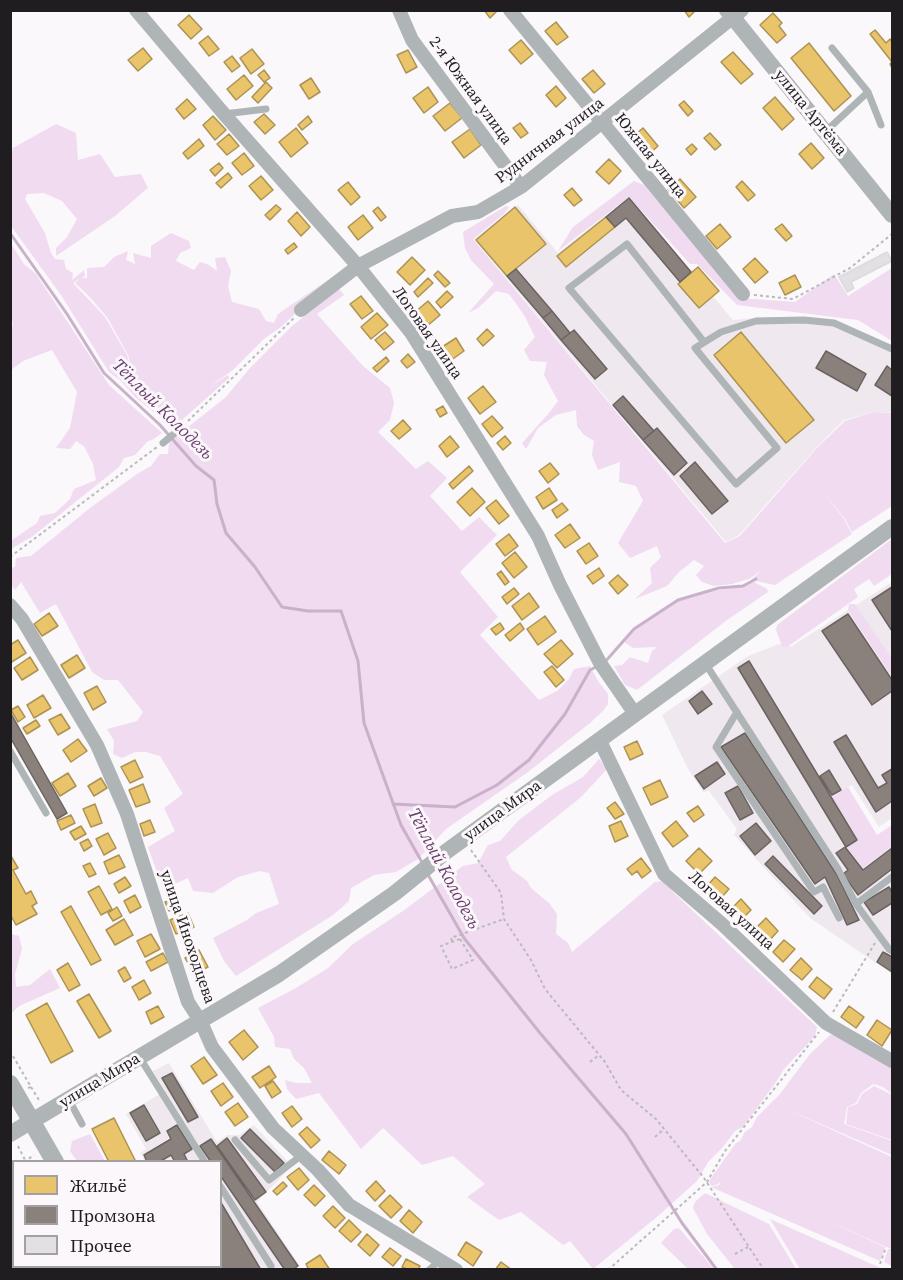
<!DOCTYPE html>
<meta charset="utf-8">
<style>
body{margin:0}
#map{position:relative;width:903px;height:1280px;overflow:hidden;background:#faf8fa;font-family:"Source Serif 4",serif}
canvas{display:block}
.frame{position:absolute;inset:0;border:12px solid #1f1d1f;pointer-events:none}
.legend{position:absolute;left:12px;top:1160px;width:210px;height:108px;box-sizing:border-box;background:#fbf7fb;border:2px solid #a3a0a3;margin:0;padding:8px 10px;list-style:none;font-size:18px;color:#1f1d1f}
.legend li{display:flex;align-items:center;gap:12px;height:30px}
.legend b{width:30px;border:2px solid #a3a0a3}
</style>
<div id="map">
<canvas width="903" height="1280"></canvas>
<div class="frame"></div>
<ul class="legend">
<li><b style="height:16px;background:#e9c46a"></b>Жильё</li>
<li><b style="height:16px;background:#8a817c"></b>Промзона</li>
<li><b style="height:16px;background:#e2e0e2"></b>Прочее</li>
</ul>
</div>
<script>
const context = document.querySelector('canvas').getContext('2d');
context.lineJoin = 'round';
function fill(path, color) {
  context.fillStyle = color;
  context.fill(path, 'evenodd');
}
function toPath(rows) {
  const path = new Path2D();
  for (const r of rows) {
    path.moveTo(r[0], r[1]);
    for (let i = 2; i < r.length; i += 2) path.lineTo(r[i], r[i + 1]);
  }
  return path;
}
function trace(path, color, width, dash) {
  context.strokeStyle = color;
  context.lineWidth = width;
  context.lineCap = dash ? 'butt' : 'round';
  context.setLineDash(dash || []);
  context.stroke(path);
}
function drawText(font, color, halo, rows, align = 'center') {
  context.font = font + ' "Source Serif 4",serif';
  context.lineWidth = 6;
  context.setLineDash([]);
  context.textBaseline = 'middle';
  context.strokeStyle = halo;
  context.fillStyle = color;
  for (const [text, x, y, turn = 0] of rows) {
    context.save();
    context.translate(x, y);
    context.rotate((+turn || 0) * Math.PI / 180);
    context.textAlign = isNaN(turn) ? turn : align;
    if (halo) context.strokeText(text, 0, 0);
    context.fillText(text, 0, 0);
    context.restore();
  }
}
fill(toPath([
 [629,197,733,320,755,318,802,317,835,320,892,353,892,412,874,412,844,420,817,447,739,535,726,542,474,239,518,205,558,253],
 [892,582,892,818,879,827,852,785,832,797,858,840,847,848,862,868,892,846,892,974,810,918,734,835,737,829,709,791,703,792,688,769,662,715,748,656,779,644,792,646],
 [169,1063,217,1142,227,1135,239,1135,254,1125,292,1166,257,1202,300,1266,295,1270,219,1269,217,1267,220,1266,220,1162,145,1161,140,1153,146,1149,126,1114,165,1091,153,1071]
]), '#efe9ef');
fill(toPath([
 [56,124,76,133,78,160,100,154,115,177,141,174,148,188,115,216,56,256,56,248,67,237,77,219,62,201,44,193,27,194,25,199,45,233,51,253,55,259,64,260,66,269,73,273,72,280,84,270,85,276,82,278,87,278,87,268,104,267,114,257,128,251,126,260,135,264,133,253,151,258,151,246,171,233,189,241,191,248,180,253,176,261,194,270,200,262,209,265,217,271,215,258,225,257,231,271,228,286,232,302,259,309,266,321,274,323,278,314,338,273,281,327,265,338,233,370,209,387,228,375,229,378,173,428,135,397,120,380,109,372,61,295,11,226,11,157,13,148],
 [80,278,75,283,88,295,107,317,128,355,133,374,142,374,132,374,127,355,105,317,73,283],
 [634,181,644,185,740,298,795,302,834,274,848,296,892,268,892,341,858,320,737,305,697,264,690,264,629,197,558,251,573,227],
 [506,206,509,207,504,214,473,239,725,543,740,536,817,448,845,421,874,412,892,413,892,506,852,532,845,519,821,489,844,519,852,534,775,585,751,580,762,570,749,579,732,584,714,586,702,582,696,575,704,566,694,560,679,572,667,586,635,599,652,583,650,568,661,557,657,546,630,558,618,543,643,501,636,486,619,482,620,462,598,470,592,455,594,441,584,435,577,426,576,410,556,415,538,428,526,449,522,443,549,413,558,401,544,375,547,362,530,361,524,350,535,337,524,315,509,294,496,291,478,308,468,313,494,284,471,260,465,248,463,232],
 [10,242,24,264,36,274,109,385,162,433,152,440,148,441,135,455,124,458,119,467,33,536,11,549,12,540,37,523,40,516,55,513,70,499,74,489,96,480,93,464,84,446,76,441,70,449,56,448,70,428,77,392,52,350,23,361,11,370,11,331,13,325,10,309],
 [339,289,344,295,317,314,363,366,390,388,394,403,390,420,378,432,416,469,428,461,447,478,430,496,462,531,479,517,497,535,460,572,498,617,480,635,539,700,557,691,569,679,574,669,590,666,598,681,608,694,608,704,603,711,590,723,528,772,446,829,418,859,396,872,374,875,351,888,349,901,333,915,236,976,224,961,213,938,247,920,256,913,279,904,269,873,260,871,238,877,213,893,193,891,188,878,163,889,148,847,175,831,164,808,183,794,160,756,146,752,135,752,122,758,113,754,114,741,107,729,137,721,143,712,118,680,104,680,92,672,56,604,40,613,21,582,15,590,11,585,11,568,15,567,16,558,31,556,90,508,137,474,151,466,160,454,168,454,169,442,225,398,250,368,292,326],
 [892,539,892,574,874,586,869,579,854,589,858,597,787,647,782,646,776,630,777,625],
 [754,582,767,589,768,592,727,620,637,690,625,685,614,666,622,665,630,657,648,663,652,651,657,647,633,648,624,642,635,630,678,601,719,590,743,587],
 [849,604,855,604,892,659,892,676,848,610],
 [599,759,607,769,598,779,580,798,506,857,512,870,527,881,531,888,549,903,557,914,556,934,568,943,572,952,655,882,664,881,676,895,817,1027,815,1036,784,1069,776,1082,743,1127,735,1131,723,1147,708,1162,697,1181,658,1216,593,1269,570,1241,563,1245,521,1212,499,1220,467,1197,485,1184,453,1156,422,1165,383,1128,361,1149,319,1093,296,1099,287,1089,285,1080,296,1083,312,1083,304,1068,294,1059,290,1049,275,1047,274,1037,258,1008,296,988,328,968,353,944,403,911,463,866,478,863,488,845,500,841,519,820,552,795,583,777],
 [848,787,877,835,892,825,892,846,863,868,847,848,858,840,832,797],
 [11,934,19,936,22,949,15,974,16,987,30,985,50,969,60,988,19,1006,11,1014],
 [837,1034,892,1066,892,1072,890,1070,892,1073,892,1094,883,1087,873,1084,861,1093,856,1103,847,1107,844,1124,892,1141,892,1155,782,1107,892,1157,892,1266,884,1262,888,1249,891,1249,804,1210,885,1247,880,1261,711,1187,719,1185,721,1181,718,1184,711,1186,709,1181,736,1143,740,1141,745,1132,752,1127,757,1117,780,1094,810,1054,830,1035],
 [874,1086,892,1095,892,1140,846,1124,848,1107,857,1104,862,1094],
 [90,1134,105,1161,77,1161,70,1151,72,1141],
 [705,1193,769,1224,796,1269,735,1269,707,1234,693,1208,695,1202],
 [770,1219,883,1269,800,1269],
 [679,1228,714,1269,688,1269,661,1243,674,1229]
]), '#f0dbf0');
const homes = toPath([
 [484,10,498,10,490,18,484,10],
 [684,10,696,10,689,17,684,10],
 [773,13,782,23,779,26,786,35,777,43,760,25,773,13],
 [189,15,202,29,191,39,178,25,189,15],
 [556,22,568,37,557,45,545,31,556,22],
 [875,30,886,43,890,39,892,42,892,68,890,64,892,62,870,34,875,30],
 [208,36,219,49,209,56,199,43,208,36],
 [521,40,533,54,521,64,509,50,521,40],
 [809,43,851,96,834,111,791,58,809,43],
 [143,48,152,59,138,71,128,60,143,48],
 [252,49,264,64,251,74,240,58,252,49],
 [408,50,417,67,406,73,397,55,408,50],
 [733,52,753,74,741,84,721,62,733,52],
 [232,56,240,66,232,72,224,62,232,56],
 [264,70,270,78,264,82,258,75,264,70],
 [593,70,605,84,594,93,582,79,593,70],
 [244,75,253,86,236,100,227,89,244,75],
 [311,78,320,92,309,99,300,85,311,78],
 [266,82,272,88,258,103,252,97,266,82],
 [556,86,566,98,556,107,546,95,556,86],
 [428,87,438,102,424,113,413,98,428,87],
 [775,97,794,119,782,130,763,108,775,97],
 [187,99,196,109,184,119,176,109,187,99],
 [684,101,693,111,688,116,679,105,684,101],
 [450,103,462,118,445,131,433,116,450,103],
 [264,114,275,125,265,134,254,122,264,114],
 [213,116,226,130,215,140,203,125,213,116],
 [308,116,312,122,302,130,298,125,308,116],
 [520,123,528,133,521,138,513,128,520,123],
 [296,128,308,143,291,157,279,142,296,128],
 [643,128,658,146,646,157,630,139,643,128],
 [470,129,481,145,464,158,452,142,470,129],
 [710,133,721,145,715,150,704,138,710,133],
 [229,134,239,146,227,155,217,144,229,134],
 [199,139,204,146,188,159,183,153,199,139],
 [811,143,824,158,812,169,799,154,811,143],
 [692,144,697,149,691,155,686,149,692,144],
 [244,153,254,166,242,175,232,163,244,153],
 [609,159,621,171,609,184,596,172,609,159],
 [219,163,223,168,215,176,210,170,219,163],
 [228,173,232,178,221,188,216,183,228,173],
 [261,176,273,190,261,200,249,186,261,176],
 [680,179,696,197,684,208,668,189,680,179],
 [742,181,755,195,748,201,736,187,742,181],
 [348,182,360,197,351,205,338,190,348,182],
 [572,188,582,200,574,206,564,195,572,188],
 [276,205,281,209,270,220,265,215,276,205],
 [378,207,386,217,381,221,373,211,378,207],
 [515,207,546,244,507,276,476,240,515,207],
 [297,212,310,227,301,236,288,221,297,212],
 [363,215,373,228,358,240,348,227,363,215],
 [606,217,615,227,566,267,557,256,606,217],
 [720,224,731,237,717,249,706,236,720,224],
 [782,224,792,236,786,241,775,229,782,224],
 [294,243,297,247,288,254,285,250,294,243],
 [412,257,425,270,410,285,397,272,412,257],
 [755,258,768,272,755,283,743,269,755,258],
 [698,267,719,291,699,308,678,284,698,267],
 [438,271,450,283,445,287,434,275,438,271],
 [795,275,801,287,785,295,779,283,795,275],
 [428,278,433,283,418,297,414,292,428,278],
 [447,291,453,297,441,308,436,302,447,291],
 [361,296,373,311,362,319,350,304,361,296],
 [428,301,440,315,426,327,414,313,428,301],
 [377,313,388,325,371,339,361,327,377,313],
 [487,329,494,336,483,346,477,339,487,329],
 [385,332,394,342,384,350,375,340,385,332],
 [741,332,814,420,786,443,714,355,741,332],
 [456,338,464,351,450,361,442,347,456,338],
 [408,354,415,362,407,368,401,361,408,354],
 [386,357,389,361,377,372,373,368,386,357],
 [483,386,496,402,480,414,468,398,483,386],
 [443,406,447,413,440,417,436,410,443,406],
 [492,416,503,428,492,437,482,424,492,416],
 [403,420,411,429,399,439,391,431,403,420],
 [450,436,459,447,447,457,439,446,450,436],
 [505,436,511,443,503,450,497,443,505,436],
 [550,463,559,474,548,483,539,471,550,463],
 [469,466,473,471,453,489,449,484,469,466],
 [472,488,485,502,470,516,457,502,472,488],
 [549,488,557,500,543,509,536,497,549,488],
 [496,500,509,516,499,524,486,508,496,500],
 [562,503,568,510,557,518,552,510,562,503],
 [570,524,580,538,565,548,555,535,570,524],
 [509,534,518,546,505,556,496,544,509,534],
 [589,543,598,556,586,564,577,551,589,543],
 [515,552,527,567,514,578,502,563,515,552],
 [599,568,604,576,593,584,587,576,599,568],
 [501,571,509,582,505,585,497,574,501,571],
 [618,575,628,585,618,594,609,583,618,575],
 [514,588,519,594,507,604,502,597,514,588],
 [529,593,539,607,522,620,512,606,529,593],
 [49,613,58,626,42,636,34,624,49,613],
 [545,616,556,632,538,645,527,629,545,616],
 [500,623,504,629,496,635,491,629,500,623],
 [520,623,524,629,510,641,505,635,520,623],
 [18,640,26,653,10,663,10,645,18,640],
 [561,640,573,654,557,668,544,654,561,640],
 [77,655,85,668,69,678,61,665,77,655],
 [30,657,38,670,22,680,14,668,30,657],
 [552,666,564,680,556,687,544,672,552,666],
 [97,686,106,702,93,710,84,693,97,686],
 [43,695,51,708,34,718,27,705,43,695],
 [18,706,25,717,18,722,11,710,18,706],
 [61,714,70,728,58,735,49,720,61,714],
 [36,720,40,726,27,734,23,728,36,720],
 [78,739,87,751,71,762,63,750,78,739],
 [637,741,643,754,630,760,624,747,637,741],
 [135,760,143,777,130,783,121,767,135,760],
 [68,773,76,786,60,796,52,783,68,773],
 [101,778,107,788,94,796,88,786,101,778],
 [660,780,668,797,651,805,643,788,660,780],
 [143,784,150,802,136,807,129,790,143,784],
 [615,802,624,814,615,819,607,808,615,802],
 [95,804,102,823,91,827,83,809,95,804],
 [698,806,704,815,694,822,687,813,698,806],
 [71,815,75,823,61,830,57,821,71,815],
 [150,820,155,832,144,836,140,824,150,820],
 [621,821,628,836,615,842,609,826,621,821],
 [676,821,688,836,673,847,662,833,676,821],
 [81,826,86,834,75,840,70,832,81,826],
 [108,833,116,848,104,855,96,839,108,833],
 [88,839,92,846,84,851,80,843,88,839],
 [699,848,712,861,699,874,686,861,699,848],
 [119,855,125,867,109,874,104,862,119,855],
 [11,856,18,868,13,870,26,894,31,891,37,903,32,906,37,914,16,925,10,914,11,856],
 [641,858,651,871,642,878,637,871,632,875,627,869,641,858],
 [90,863,96,874,89,877,83,866,90,863],
 [125,877,131,886,119,893,114,884,125,877],
 [715,877,729,889,720,899,706,887,715,877],
 [99,886,112,909,101,915,88,892,99,886],
 [135,895,141,907,130,913,124,901,135,895],
 [177,898,180,907,169,911,165,902,177,898],
 [741,899,751,910,742,919,731,909,741,899],
 [71,906,101,960,91,965,61,912,71,906],
 [117,907,122,916,113,921,108,913,117,907],
 [188,913,194,927,176,934,170,920,188,913],
 [766,918,778,931,766,944,753,931,766,918],
 [124,919,133,935,115,945,106,930,124,919],
 [151,934,160,949,145,957,137,941,151,934],
 [784,940,795,949,783,962,773,952,784,940],
 [199,950,208,967,194,974,185,958,199,950],
 [163,953,168,962,151,971,146,962,163,953],
 [801,958,812,969,802,980,790,970,801,958],
 [68,963,80,985,69,991,57,970,68,963],
 [125,967,131,978,124,982,118,971,125,967],
 [817,977,832,989,824,999,809,987,817,977],
 [144,980,151,993,139,1000,132,987,144,980],
 [89,994,111,1031,99,1038,77,1001,89,994],
 [47,1003,73,1051,51,1063,26,1015,47,1003],
 [158,1006,164,1017,151,1024,146,1012,158,1006],
 [849,1006,864,1017,856,1028,841,1017,849,1006],
 [877,1020,892,1030,882,1046,867,1035,877,1020],
 [244,1030,258,1047,243,1060,229,1042,244,1030],
 [204,1057,217,1075,203,1084,191,1066,204,1057],
 [269,1066,276,1077,260,1088,252,1077,269,1066],
 [273,1081,281,1092,272,1098,265,1086,273,1081],
 [223,1083,233,1097,221,1106,211,1091,223,1083],
 [238,1103,248,1117,235,1126,225,1112,238,1103],
 [292,1106,302,1119,292,1127,282,1113,292,1106],
 [114,1118,136,1162,109,1162,92,1129,114,1118],
 [307,1127,320,1140,311,1148,299,1134,307,1127],
 [329,1151,346,1165,339,1174,322,1160,329,1151],
 [299,1168,309,1180,298,1190,287,1177,299,1168],
 [14,1172,14,1203,10,1200,10,1174,14,1172],
 [376,1181,385,1191,375,1201,366,1191,376,1181],
 [283,1182,287,1186,277,1195,273,1191,283,1182],
 [314,1185,325,1196,315,1206,304,1195,314,1185],
 [390,1195,402,1207,391,1218,379,1206,390,1195],
 [333,1206,345,1218,335,1228,323,1216,333,1206],
 [409,1210,422,1222,413,1233,400,1221,409,1210],
 [349,1220,361,1232,351,1242,339,1231,349,1220],
 [367,1234,379,1245,370,1256,358,1245,367,1234],
 [466,1242,482,1252,473,1266,458,1255,466,1242],
 [390,1248,401,1256,393,1266,382,1257,390,1248],
 [320,1255,330,1270,309,1270,306,1264,320,1255],
 [406,1259,420,1266,418,1270,409,1270,402,1267,406,1259],
 [501,1262,512,1270,495,1270,501,1262],
 [169,1266,193,1266,195,1270,170,1270,169,1266]
]);
fill(homes, '#e9c46a');
trace(homes, '#ac9254', 1.5);
const industry = toPath([
 [629,198,691,272,680,282,626,218,615,227,606,217,629,198],
 [516,269,552,311,543,318,507,276,516,269],
 [552,311,570,333,561,340,543,318,552,311],
 [574,330,607,369,595,379,561,340,574,330],
 [826,351,866,374,857,391,816,368,826,351],
 [887,366,892,370,892,396,875,385,887,366],
 [623,396,654,431,643,440,613,405,623,396],
 [657,428,687,463,674,475,643,440,657,428],
 [695,462,728,501,712,514,680,476,695,462],
 [892,587,892,631,872,600,892,587],
 [848,614,892,680,892,691,872,705,822,631,848,614],
 [749,661,857,840,846,847,738,668,749,661],
 [702,691,712,704,698,714,689,701,702,691],
 [10,712,67,813,57,819,10,737,10,712],
 [745,733,837,875,859,920,847,925,825,877,815,884,721,747,745,733],
 [846,735,878,788,887,783,882,775,892,769,892,801,876,812,834,742,846,735],
 [717,762,725,774,704,789,695,776,717,762],
 [829,770,841,790,832,795,820,776,829,770],
 [738,786,753,813,740,820,725,793,738,786],
 [756,823,771,841,755,855,740,836,756,823],
 [845,847,863,870,892,848,892,869,858,895,843,874,848,870,836,853,845,847],
 [773,856,822,906,814,914,765,864,773,856],
 [889,887,892,892,892,903,873,915,864,902,889,887],
 [883,952,892,957,892,972,877,962,883,952],
 [172,1073,198,1117,188,1122,162,1078,172,1073],
 [144,1105,160,1133,146,1141,130,1113,144,1105],
 [177,1125,192,1149,184,1154,188,1162,175,1162,171,1155,159,1162,147,1162,144,1155,171,1139,167,1131,177,1125],
 [250,1129,284,1163,275,1172,241,1138,250,1129],
 [227,1138,266,1192,255,1200,217,1146,227,1138],
 [211,1139,298,1266,292,1270,285,1270,220,1175,220,1162,211,1162,200,1146,211,1139],
 [220,1201,261,1270,222,1270,220,1266,220,1201]
]);
fill(industry, '#8a817c');
trace(industry, '#6a6360', 1.5);
trace(toPath([
 [10,233,67,314,104,373,160,425,196,466,214,480,217,504,226,533,255,567,282,607,308,611,341,611,358,661,364,723,401,825,423,864],
 [604,663,634,629,678,600,719,588,743,586,756,579],
 [393,804,455,807,497,785,529,760,565,714,590,670,598,666],
 [427,873,464,938,540,1033,626,1134,682,1223,717,1270]
]), '#c9b1c9', 3);
const building = toPath([
 [887,252,892,261,851,282,854,288,847,292,839,277,887,252]
]);
fill(building, '#e2e0e2');
trace(building, '#dcdadc', 1.5);
trace(toPath([
 [754,295,793,299,850,268,892,234],
 [188,421,294,318],
 [10,557,157,447],
 [471,850,501,893,504,919,531,960,545,989,605,1062,621,1090,656,1119,704,1178,764,1270],
 [460,939,473,960,452,969,441,946,460,939],
 [452,941,451,938,504,919],
 [833,1012,875,943],
 [10,1051,31,1087,28,1088],
 [590,1062,599,1055],
 [31,1087,39,1100],
 [655,1137,664,1129],
 [18,1146,26,1162],
 [24,1162,34,1155],
 [10,1169,14,1168],
 [735,1254,748,1247],
 [880,1264,886,1247],
 [608,1270,707,1182,725,1151,819,1032]
]), '#b9bbbb', 2, [3, 3]);
trace(toPath([
 [868,92,881,125],
 [224,114,266,109],
 [825,132,868,92,832,48],
 [704,342,627,244,569,288,736,484,777,448,695,348,721,332,756,321,804,320,834,323,892,349],
 [163,443,182,427],
 [705,663,838,869,856,904,892,877],
 [737,712,716,747,814,892,823,887,839,918],
 [10,751,46,813],
 [856,904,889,949,892,951],
 [140,1058,205,1162],
 [69,1100,82,1124],
 [235,1140,269,1180,302,1155],
 [220,1186,271,1266],
 [10,1264,14,1270],
 [205,1266,207,1270],
 [90,1270,96,1266],
 [429,1270,440,1260]
]), '#afb5b6', 7);
trace(toPath([
 [136,10,224,114,358,266,412,334,538,536,560,585,600,663,635,714],
 [399,10,412,40,521,187],
 [510,10,743,294],
 [301,310,358,266,452,216,478,212,521,187,742,10],
 [10,605,22,619,97,745,127,814,188,1002,201,1022,212,1047,273,1128,318,1170,349,1205,456,1270],
 [600,741,664,874,722,924,826,1023,892,1061]
]), '#afb5b6', 14);
trace(toPath([
 [727,10,892,215],
 [10,1134,279,974,395,893,447,851,892,527]
]), '#afb5b6', 16);
trace(toPath([
 [10,1084,55,1162],
 [114,1266,116,1270]
]), '#aeb4b5', 18);
drawText('16px', '#1f1d1f', '#fbf7fb', [
 ["2-я Южная улица",470,91,54],
 ["улица Артёма",810,113,51],
 ["Рудничная улица",550,141,-37],
 ["Южная улица",650,156,51],
 ["Логовая улица",427,333,55],
 ["улица Мира",503,811,-36],
 ["Логовая улица",731,911,42],
 ["улица Иноходцева",187,937,71],
 ["улица Мира",100,1081,-31]
]);
drawText('italic 18px', '#693c6b', '#fbf7fb', [
 ["Тёплый Колодезь",162,410,45],
 ["Тёплый Колодезь",443,869,62]
]);
</script>
